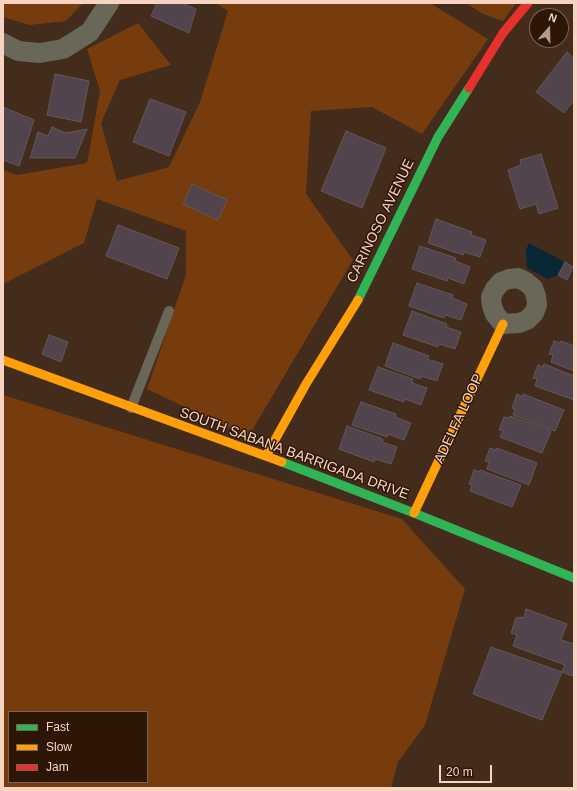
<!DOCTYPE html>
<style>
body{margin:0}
#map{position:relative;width:577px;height:791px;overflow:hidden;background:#432c1b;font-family:Helvetica,sans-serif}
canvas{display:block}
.frame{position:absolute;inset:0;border:4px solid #f6d4c1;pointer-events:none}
.legend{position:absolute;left:8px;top:711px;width:140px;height:72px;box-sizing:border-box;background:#2e1607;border:1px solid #7e6251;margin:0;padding:5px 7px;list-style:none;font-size:12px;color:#f6d4c1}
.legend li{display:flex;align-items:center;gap:8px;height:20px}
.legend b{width:20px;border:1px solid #7e6251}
.north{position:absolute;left:529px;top:8px;width:40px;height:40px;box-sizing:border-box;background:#2e1607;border:1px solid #7e6251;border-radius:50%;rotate:20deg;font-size:11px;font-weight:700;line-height:16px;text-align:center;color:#f6d4c1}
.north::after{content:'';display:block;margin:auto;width:14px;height:18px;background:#b79987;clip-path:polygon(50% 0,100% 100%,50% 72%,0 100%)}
.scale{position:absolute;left:439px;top:765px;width:53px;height:18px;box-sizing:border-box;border:2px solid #f6d4c1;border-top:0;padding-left:5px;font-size:12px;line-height:14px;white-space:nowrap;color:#f6d4c1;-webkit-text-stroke:3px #2e1607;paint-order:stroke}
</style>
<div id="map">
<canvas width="577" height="791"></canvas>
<div class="frame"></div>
<ul class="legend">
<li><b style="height:5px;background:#30b455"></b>Fast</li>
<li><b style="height:5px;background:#ff9f0a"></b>Slow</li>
<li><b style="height:5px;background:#e5322d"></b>Jam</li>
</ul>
<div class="north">N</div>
<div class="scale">20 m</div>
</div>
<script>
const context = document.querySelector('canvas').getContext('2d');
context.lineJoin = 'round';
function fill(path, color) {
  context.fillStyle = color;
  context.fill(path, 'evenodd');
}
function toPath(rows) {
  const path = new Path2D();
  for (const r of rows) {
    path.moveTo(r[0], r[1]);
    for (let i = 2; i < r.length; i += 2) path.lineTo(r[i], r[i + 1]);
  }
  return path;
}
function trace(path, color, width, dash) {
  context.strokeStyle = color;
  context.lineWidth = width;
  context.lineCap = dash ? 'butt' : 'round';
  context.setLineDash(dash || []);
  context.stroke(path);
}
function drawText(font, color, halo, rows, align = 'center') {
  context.font = font + ' Helvetica,sans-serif';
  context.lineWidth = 3;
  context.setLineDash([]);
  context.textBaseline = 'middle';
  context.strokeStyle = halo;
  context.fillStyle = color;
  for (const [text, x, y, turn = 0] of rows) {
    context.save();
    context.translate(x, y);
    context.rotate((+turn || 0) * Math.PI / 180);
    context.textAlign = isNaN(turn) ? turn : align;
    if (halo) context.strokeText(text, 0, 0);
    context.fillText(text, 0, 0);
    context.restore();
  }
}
fill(toPath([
 [3,3,83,3,66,21,29,25,3,17],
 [216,3,430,3,488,39,422,134,372,107,311,111,306,194,353,260,248,437,147,389,186,275,186,231,97,199,84,243,3,284,3,170,17,175,87,163,100,91,87,49,138,23,171,65,120,80,101,123,117,181,169,167,200,102,228,11],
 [466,3,516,3,503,21,483,14],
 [3,395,402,519,465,589,425,725,398,762,391,788,3,788],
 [9,712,147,712,147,782,9,782]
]), '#773c0d');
fill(toPath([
 [529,243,565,262,558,275,548,279,527,268,526,250]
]), '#082835');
const building = toPath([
 [157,3,182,3,196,9,189,33,151,16,157,3],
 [567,52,574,58,574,100,564,113,536,92,567,52],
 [55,74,89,81,81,122,47,115,55,74],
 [150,99,186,112,169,156,133,142,150,99],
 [3,107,34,120,19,166,3,160,3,107],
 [52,127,66,133,87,129,75,158,30,158,38,132,48,136,52,127],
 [346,131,386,148,362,208,321,191,346,131],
 [541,154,558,208,539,214,536,204,520,209,508,170,521,165,520,160,541,154],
 [192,184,227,200,218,220,183,204,192,184],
 [436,219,472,232,471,235,486,240,480,257,464,252,463,255,428,243,436,219],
 [118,225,179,248,167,279,106,256,118,225],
 [420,246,456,258,455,261,470,267,464,284,448,278,447,281,412,269,420,246],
 [565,262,573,267,567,280,558,275,565,262],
 [417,283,453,295,452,298,467,304,461,320,445,315,444,318,409,306,417,283],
 [412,311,447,324,446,327,461,332,455,349,439,344,438,347,403,335,412,311],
 [49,335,68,342,61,362,42,354,49,335],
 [554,341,560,343,561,341,574,346,574,371,551,362,553,355,549,354,554,341],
 [393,343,429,356,427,359,443,364,437,381,421,376,420,379,385,366,393,343],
 [544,364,574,376,574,400,535,386,537,379,533,378,538,365,543,367,544,364],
 [378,367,413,379,412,383,427,388,421,405,405,399,404,402,369,390,378,367],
 [517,394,522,397,523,394,564,410,555,431,513,415,515,409,512,408,517,394],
 [361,402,396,414,395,417,411,423,404,440,388,434,387,437,352,425,361,402],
 [510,416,551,431,542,453,500,437,503,431,499,430,504,417,509,418,510,416],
 [347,426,383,439,382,442,397,447,391,464,375,459,374,462,339,449,347,426],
 [490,448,496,450,497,448,537,463,529,485,487,469,489,462,485,461,490,448],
 [474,470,479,472,480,470,521,485,512,507,470,491,472,485,469,484,474,470],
 [526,609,567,624,561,640,574,644,574,670,572,676,562,672,565,665,513,646,517,635,511,633,516,618,524,617,526,609],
 [491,647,562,672,542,720,473,694,491,647]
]);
fill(building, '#52444c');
trace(building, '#63575a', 1);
trace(toPath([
 [131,408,169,311]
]), '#696758', 10);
trace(toPath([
 [3,43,18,51,40,53,63,49,90,32,109,3],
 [518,278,526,282,533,288,536,296,537,305,534,313,527,320,519,323,503,324,495,314,492,306,491,297,495,289,501,282,509,279,518,278]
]), '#696758', 20);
trace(toPath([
 [358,300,438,137,469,88],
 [282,462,414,513,574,578]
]), '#30b455', 9);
trace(toPath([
 [3,360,282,462],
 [266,456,306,384,358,300],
 [414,513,503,324]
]), '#ff9f0a', 9);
trace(toPath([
 [469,88,503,33,528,3]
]), '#e5322d', 9);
drawText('14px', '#f6d4c1', '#2e1607', [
 ["CARINOSO AVENUE",381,221,-64],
 ["ADELFA LOOP",459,419,-65],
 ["SOUTH SABANA BARRIGADA DRIVE",294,454,20]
]);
</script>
